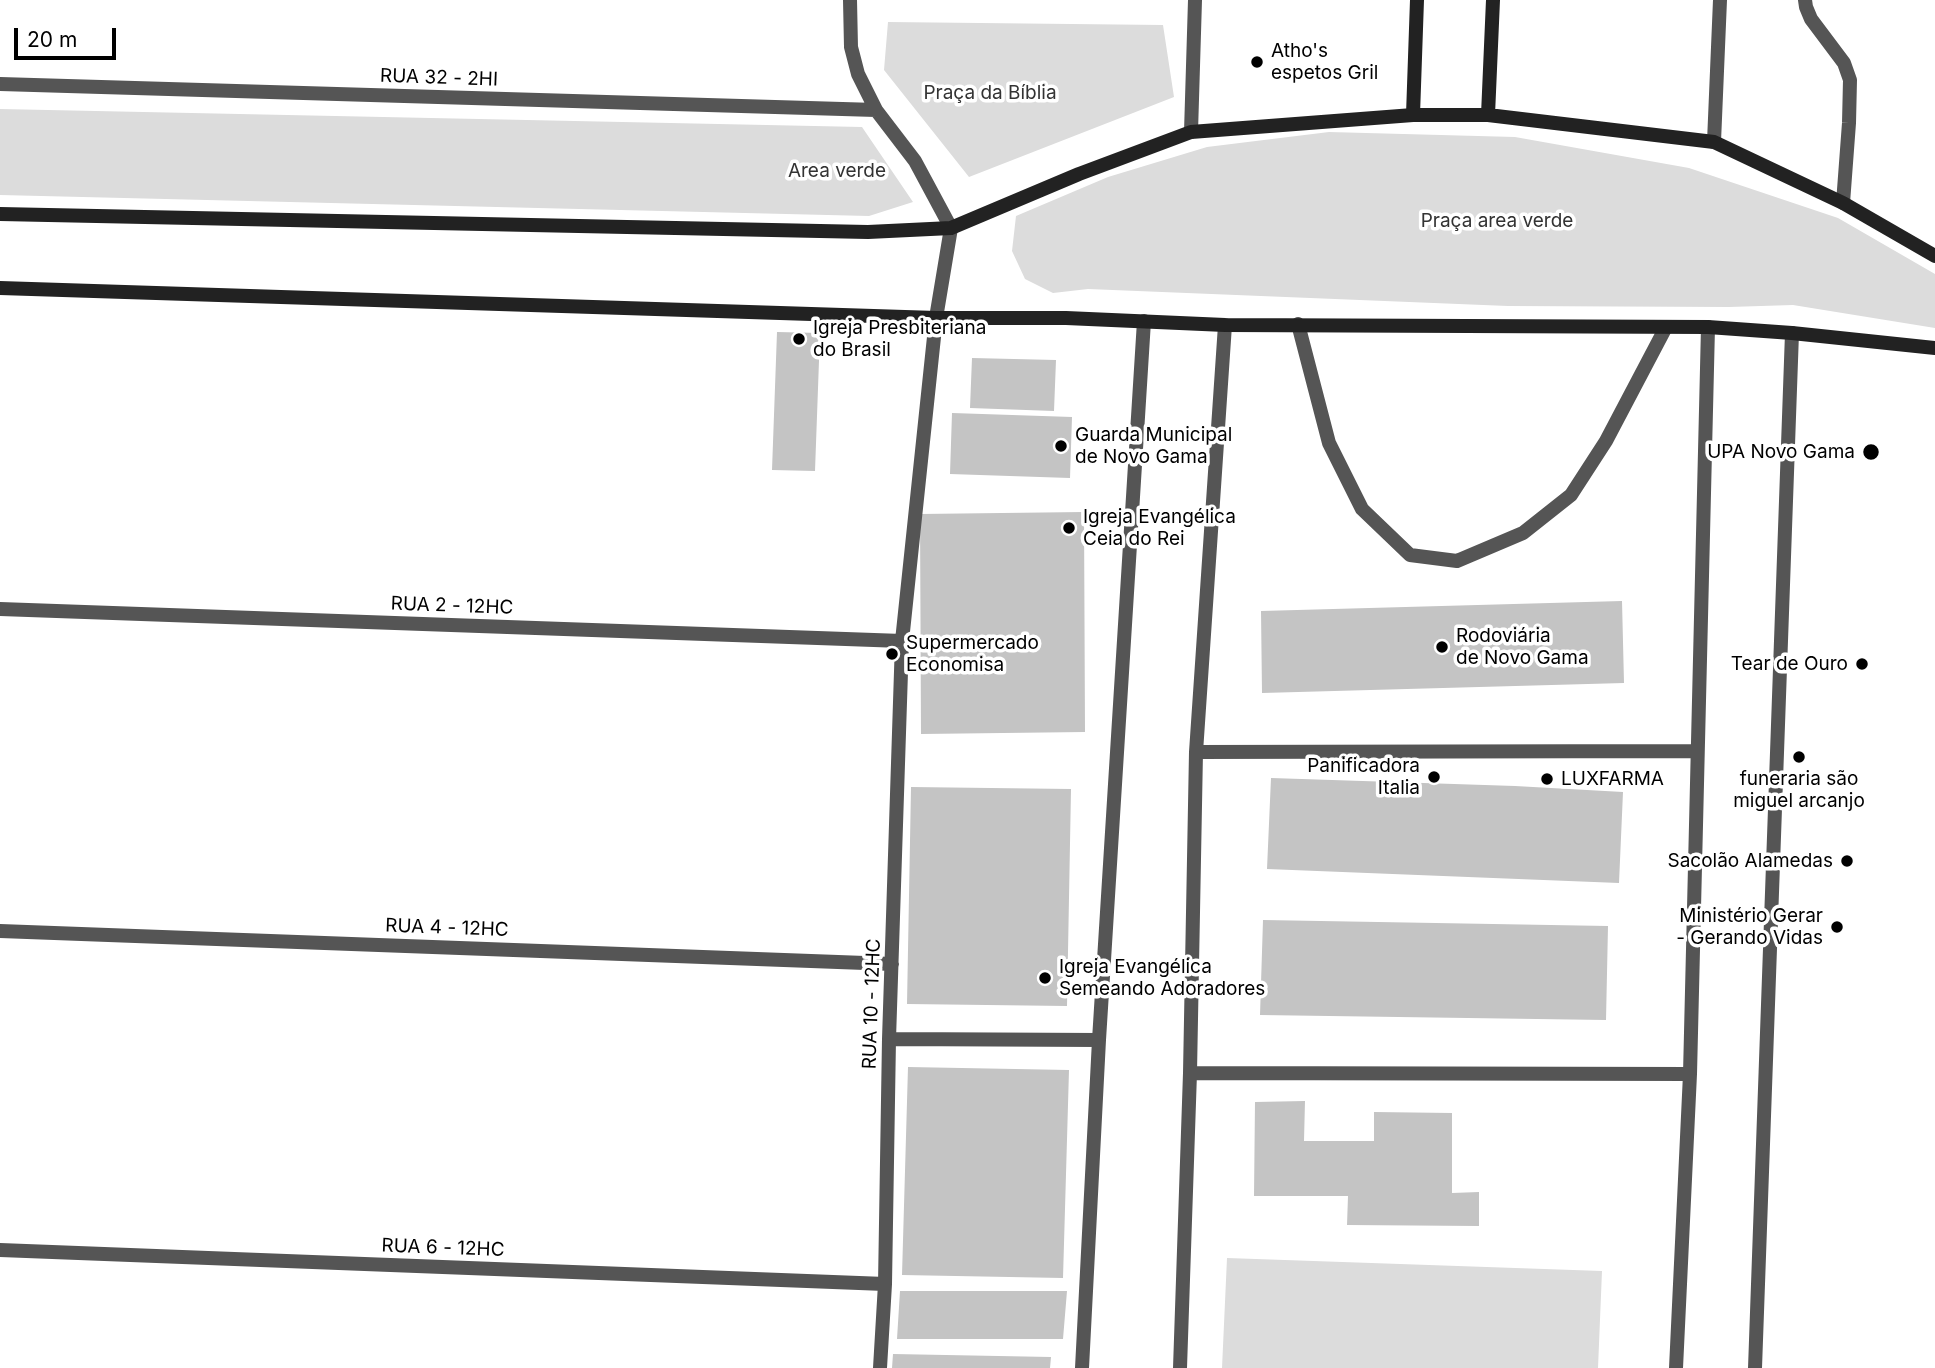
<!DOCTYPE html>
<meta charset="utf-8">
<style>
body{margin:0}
#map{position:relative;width:1935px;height:1368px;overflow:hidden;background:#fff;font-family:Inter,sans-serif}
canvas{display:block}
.scale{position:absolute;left:14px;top:28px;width:102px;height:32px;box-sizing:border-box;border:4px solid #000;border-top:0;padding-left:9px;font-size:21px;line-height:24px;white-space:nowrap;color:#000;-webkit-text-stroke:5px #fff;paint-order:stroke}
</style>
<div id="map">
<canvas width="1935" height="1368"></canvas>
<div class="scale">20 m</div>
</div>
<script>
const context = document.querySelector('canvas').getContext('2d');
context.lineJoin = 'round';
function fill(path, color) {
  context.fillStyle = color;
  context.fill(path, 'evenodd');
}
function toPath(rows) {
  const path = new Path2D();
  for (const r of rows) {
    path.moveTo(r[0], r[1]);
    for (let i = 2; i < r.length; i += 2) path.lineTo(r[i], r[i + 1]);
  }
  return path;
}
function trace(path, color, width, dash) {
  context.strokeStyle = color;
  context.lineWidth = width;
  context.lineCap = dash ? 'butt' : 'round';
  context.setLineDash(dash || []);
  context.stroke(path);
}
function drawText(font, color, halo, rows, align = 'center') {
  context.font = font + ' Inter,sans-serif';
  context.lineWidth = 7;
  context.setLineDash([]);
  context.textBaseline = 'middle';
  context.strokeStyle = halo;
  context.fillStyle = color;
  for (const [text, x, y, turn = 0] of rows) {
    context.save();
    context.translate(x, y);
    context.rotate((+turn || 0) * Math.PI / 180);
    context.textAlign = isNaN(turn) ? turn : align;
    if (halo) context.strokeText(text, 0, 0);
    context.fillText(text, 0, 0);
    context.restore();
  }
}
fill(toPath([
 [888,22,1163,25,1174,97,969,177,884,70],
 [0,109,862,127,913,202,869,216,0,195],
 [1329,132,1515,137,1689,168,1838,218,1935,274,1935,328,1793,305,1729,307,1508,306,1088,289,1053,293,1025,279,1012,251,1016,216,1108,177,1207,147],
 [1227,1258,1602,1271,1598,1368,1222,1368]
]), '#dcdcdc');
fill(toPath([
 [777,332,820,333,815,471,772,470],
 [972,358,1056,360,1054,411,970,408],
 [952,413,1072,417,1070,478,950,474],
 [1084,512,1085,732,921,734,920,514],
 [1622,601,1624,683,1262,693,1261,611],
 [1271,778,1515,786,1623,792,1619,883,1267,869],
 [911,787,1071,789,1067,1006,907,1004],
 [1263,920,1608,926,1606,1020,1260,1015],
 [908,1067,1069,1070,1063,1278,902,1275],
 [1305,1101,1304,1141,1374,1141,1374,1112,1452,1113,1452,1193,1479,1192,1479,1226,1347,1225,1348,1196,1254,1196,1255,1102],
 [900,1291,1067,1291,1063,1339,897,1339],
 [893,1354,1051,1357,1050,1368,892,1368]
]), '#c4c4c4');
trace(toPath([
 [1805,0,1806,7,1811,19,1844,63,1850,80,1849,123,1843,203],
 [1298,324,1329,443,1362,509,1410,555,1457,561,1523,533,1571,495,1606,441,1666,327]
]), '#555', 14);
trace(toPath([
 [850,0,851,47,858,74,876,110,915,161,951,228,936,318,902,641,889,1039,885,1284,880,1368],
 [0,84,876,110],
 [1191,132,1195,0],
 [1714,142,1720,0],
 [0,609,902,641],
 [1196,752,1697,751],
 [0,931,892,964],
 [889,1039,1099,1040],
 [1190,1073,1690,1074],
 [0,1250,885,1284],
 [1082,1368,1099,1040,1144,321],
 [1180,1368,1190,1073,1196,752,1225,325],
 [1676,1368,1690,1074,1708,327],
 [1755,1368,1792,333]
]), '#555', 14);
trace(toPath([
 [1413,115,1417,0],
 [1488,115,1493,0],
 [0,214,868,232,951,228,1079,174,1191,132,1413,115,1488,115,1714,142,1843,203,1935,256],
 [0,288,936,318,1066,318,1225,325,1708,327,1792,333,1935,348]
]), '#222', 14);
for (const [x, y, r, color] of [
 [1257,62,7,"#000"],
 [799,339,7,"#000"],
 [1061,446,7,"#000"],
 [1871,452,9,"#000"],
 [1069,528,7,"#000"],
 [1442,647,7,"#000"],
 [892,654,7,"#000"],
 [1862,664,7,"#000"],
 [1799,757,7,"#000"],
 [1434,777,7,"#000"],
 [1547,779,7,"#000"],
 [1847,861,7,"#000"],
 [1837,927,7,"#000"],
 [1045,978,7,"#000"]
]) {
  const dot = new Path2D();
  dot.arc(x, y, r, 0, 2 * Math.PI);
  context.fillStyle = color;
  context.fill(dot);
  trace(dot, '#fff', 2.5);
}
drawText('19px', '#000', '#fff', [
 ["Atho's",1271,51],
 ["espetos Gril",1271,73],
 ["Igreja Presbiteriana",813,328],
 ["do Brasil",813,350],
 ["Guarda Municipal",1075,435],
 ["de Novo Gama",1075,457],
 ["UPA Novo Gama",1855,452,"right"],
 ["Igreja Evangélica",1083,517],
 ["Ceia do Rei",1083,539],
 ["Rodoviária",1456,636],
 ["de Novo Gama",1456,658],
 ["Supermercado",906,643],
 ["Economisa",906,665],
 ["Tear de Ouro",1848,664,"right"],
 ["Panificadora",1420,766,"right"],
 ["Italia",1420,788,"right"],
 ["LUXFARMA",1561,779],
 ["funeraria são",1799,779,"center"],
 ["miguel arcanjo",1799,801,"center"],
 ["Sacolão Alamedas",1833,861,"right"],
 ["Ministério Gerar",1823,916,"right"],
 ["- Gerando Vidas",1823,938,"right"],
 ["Igreja Evangélica",1059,967],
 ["Semeando Adoradores",1059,989]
], 'left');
drawText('19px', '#000', '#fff', [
 ["RUA 32 - 2HI",439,78,2],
 ["RUA 2 - 12HC",452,606,2],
 ["RUA 4 - 12HC",447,928,2],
 ["RUA 10 - 12HC",872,1004,-88],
 ["RUA 6 - 12HC",443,1248,2]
]);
drawText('19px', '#333', '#fff', [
 ["Praça da Bíblia",990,93],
 ["Area verde",837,171],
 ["Praça area verde",1497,221]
]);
</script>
